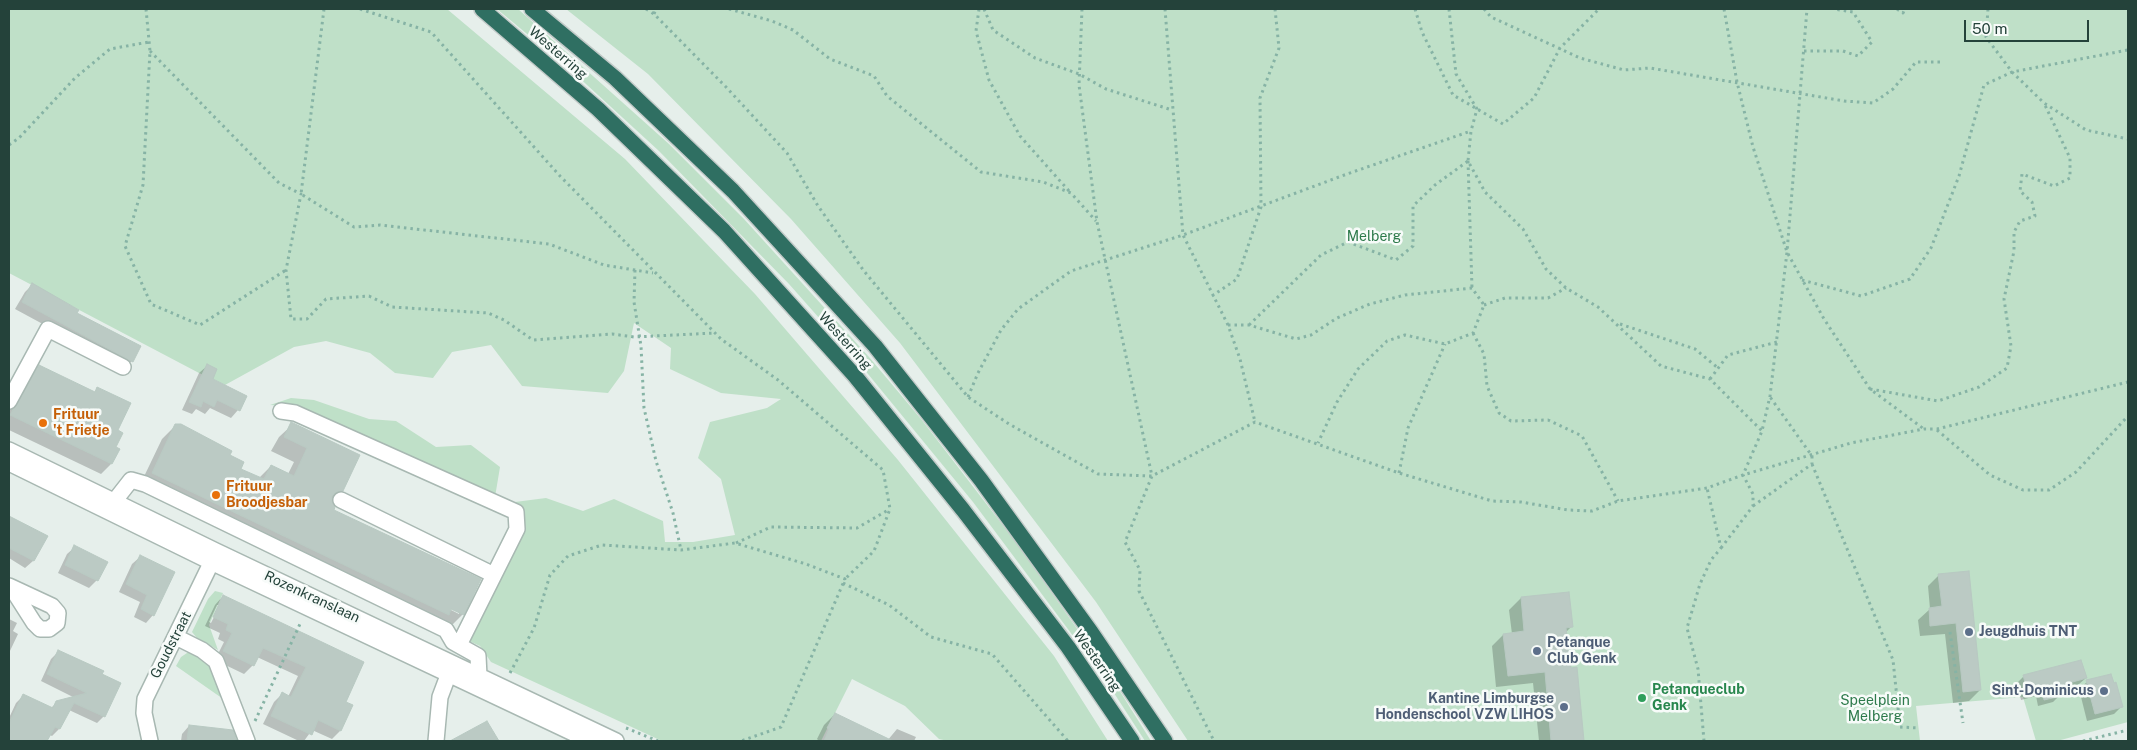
<!DOCTYPE html>
<style>
body{margin:0}
#map{position:relative;width:2137px;height:750px;overflow:hidden;background:#e6efeb;font-family:"Public Sans",sans-serif}
canvas{display:block}
.frame{position:absolute;inset:0;border:10px solid #24423a;pointer-events:none}
.scale{position:absolute;left:1964px;top:20px;width:125px;height:22px;box-sizing:border-box;border:2px solid #24423a;border-top:0;padding-left:6px;font-size:15px;line-height:18px;white-space:nowrap;color:#24423a;-webkit-text-stroke:4px #f7fbf9;paint-order:stroke}
</style>
<div id="map">
<canvas width="2137" height="750"></canvas>
<div class="frame"></div>
<div class="scale">50 m</div>
</div>
<script>
const context = document.querySelector('canvas').getContext('2d');
context.lineJoin = 'round';
function fill(path, color) {
  context.fillStyle = color;
  context.fill(path, 'evenodd');
}
function toPath(rows) {
  const path = new Path2D();
  for (const r of rows) {
    path.moveTo(r[0], r[1]);
    for (let i = 2; i < r.length; i += 2) path.lineTo(r[i], r[i + 1]);
  }
  return path;
}
function trace(path, color, width, dash) {
  context.strokeStyle = color;
  context.lineWidth = width;
  context.lineCap = dash ? 'butt' : 'round';
  context.setLineDash(dash || []);
  context.stroke(path);
}
function drawText(font, color, halo, rows, align = 'center') {
  context.font = font + ' "Public Sans",sans-serif';
  context.lineWidth = 5;
  context.setLineDash([]);
  context.textBaseline = 'middle';
  context.strokeStyle = halo;
  context.fillStyle = color;
  for (const [text, x, y, turn = 0] of rows) {
    context.save();
    context.translate(x, y);
    context.rotate((+turn || 0) * Math.PI / 180);
    context.textAlign = isNaN(turn) ? turn : align;
    if (halo) context.strokeText(text, 0, 0);
    context.fillText(text, 0, 0);
    context.restore();
  }
}
fill(toPath([
 [9,9,447,9,625,159,755,294,898,460,1054,656,1108,741,948,741,939,739,905,706,852,679,821,741,662,741,491,662,480,646,467,640,525,527,525,514,515,502,546,498,583,511,614,499,663,521,665,542,693,542,735,535,721,479,698,458,710,422,767,408,781,399,721,393,670,369,671,348,634,323,624,371,608,393,522,386,491,345,452,352,433,378,395,373,370,353,326,341,294,347,225,385,199,373,9,273],
 [497,9,518,9,669,144,744,219,869,357,921,419,1018,545,1111,677,1151,741,1145,741,1103,676,973,502,859,363,789,284,659,151,574,73],
 [566,9,2128,9,2128,722,2057,741,2036,741,2023,697,1916,706,1920,741,1188,741,1096,602,900,343,791,219,648,74],
 [291,398,314,400,369,419,396,421,436,447,471,445,500,467,495,497,292,406,270,405],
 [215,591,223,593,209,625,218,650,197,638,192,632,208,599],
 [190,651,207,660,226,701,176,666,181,657]
]), '#bfe0c8');
fill(toPath([
 [32,285,76,314,132,361,124,368,15,309,25,292],
 [40,366,94,393,98,389,116,431,111,464,101,474,9,430,9,411,30,376],
 [207,366,211,380,238,410,231,418,210,408,205,414,196,409,192,414,182,410,199,373],
 [293,424,358,456,342,490,330,501,334,507,332,510,480,580,463,614,449,628,439,623,434,628,139,487,162,439,176,425,180,425,222,446,221,448,230,452,229,455,242,462,239,469,259,478,271,466,288,474,294,462,271,451,279,437],
 [446,605,459,611,459,614,445,607],
 [9,518,47,536,33,561,25,568,9,558],
 [75,547,97,580,89,588,58,573,67,554],
 [140,557,153,615,146,623,134,617,140,602,119,592,132,564],
 [1968,572,1980,690,1969,701,1953,703,1945,634,1920,636,1918,620,1930,609,1928,586,1939,575],
 [223,596,363,663,345,703,340,731,332,739,312,730,304,741,299,741,263,724,274,702,282,694,288,697,298,676,257,657,253,665,244,674,215,660,224,642,218,639,220,633,205,626,215,605],
 [217,605,220,605,211,623,209,622],
 [1521,598,1571,627,1566,632,1570,670,1575,669,1583,741,1539,741,1533,683,1496,687,1492,646,1503,635,1512,634,1509,610],
 [9,619,17,623,13,631,18,634,9,653],
 [58,652,104,716,97,723,69,710,59,729,52,736,50,735,47,741,9,741,9,718,16,703,23,696,50,709,57,702,75,698,41,681,51,659],
 [2080,661,2086,678,2079,684,2058,690,2060,695,2053,702,2038,706,2036,696,2021,700,2017,683,2023,677],
 [2087,682,2121,707,2114,714,2087,721,2079,689],
 [835,714,875,733,870,741,819,741,817,739,824,725],
 [189,726,234,738,233,741,181,741,182,734],
 [897,729,916,737,914,741,887,741]
]), '#0003');
const building = toPath([
 [32,283,79,310,77,313,141,346,133,362,22,302,32,283],
 [207,364,217,369,213,379,247,396,240,411,217,400,214,407,203,401,201,407,189,402,207,364],
 [39,365,95,392,97,387,131,403,118,430,123,433,116,447,120,449,112,464,10,415,39,365],
 [291,422,360,455,343,491,336,492,332,496,332,501,335,507,334,510,481,579,464,615,451,609,449,615,152,473,175,424,181,424,232,451,230,455,244,462,241,469,264,479,271,465,294,476,307,448,284,437,291,422],
 [9,516,48,536,34,561,9,548,9,516],
 [74,545,108,562,98,581,65,565,74,545],
 [140,555,175,572,154,616,141,609,147,595,126,584,140,555],
 [1969,571,1981,690,1963,692,1956,623,1930,626,1929,608,1942,606,1938,574,1969,571],
 [1569,592,1573,627,1566,628,1571,668,1577,667,1584,741,1551,741,1545,672,1508,676,1503,634,1524,631,1521,597,1569,592],
 [223,595,364,662,346,702,353,705,341,731,318,720,312,735,271,716,282,692,291,697,306,667,263,648,254,666,223,651,232,633,226,630,228,624,213,617,223,595],
 [58,650,104,671,102,674,121,683,105,717,74,703,60,729,55,727,47,741,9,741,9,723,23,694,53,708,56,701,87,693,47,674,58,650],
 [2081,660,2087,678,2058,686,2061,696,2044,700,2042,690,2028,694,2023,675,2081,660],
 [2111,674,2114,683,2116,682,2123,707,2095,714,2086,680,2111,674],
 [835,713,893,741,824,741,829,729,827,728,835,713],
 [487,721,499,741,450,741,474,728,487,721],
 [189,725,233,730,237,741,187,741,189,725]
]);
fill(building, '#bbcac4');
trace(building, '#b8c9c2', 1);
const minor = toPath([
 [9,401,48,329,123,367],
 [281,411,295,413,516,512,517,529,459,645],
 [9,450,216,551,616,741],
 [9,463,211,562,590,741],
 [341,500,494,575],
 [109,508,131,480,145,484,446,630,453,642,478,656,479,676],
 [9,586,52,606,58,613,57,623,49,629,40,629,34,623,11,587],
 [176,637,202,650,216,661,247,741],
 [150,741,144,713,145,699,216,553],
 [436,741,440,697,452,665]
]);
const highway = toPath([
 [482,9,598,109,724,231,855,376,963,510,1068,647,1132,741],
 [532,9,615,78,733,191,875,346,981,480,1091,632,1165,741]
]);
trace(minor, '#a8b8b2', 18);
trace(highway, '#c2cac8', 18);
trace(toPath([
 [146,9,150,51,143,185,125,246,151,304,200,325,286,270],
 [324,9,301,194,354,227,380,225,549,244,604,265,653,273],
 [360,9,431,32,560,176,721,339,778,380,883,470,890,509,874,551,845,579],
 [646,9,654,14,726,87,787,153,818,206,864,271,968,397,1009,424,1098,474,1152,476,1255,422,1399,473,1492,501,1521,502,1568,510,1592,511,1618,501,1707,488,1743,475,1851,443,1924,429,1937,429,2128,382],
 [729,9,772,21,793,30,830,59,874,76,887,96,981,172,1043,182,1071,193,1096,221],
 [979,9,976,31,989,80,1020,136,1069,191],
 [984,9,993,30,1035,58,1079,74,1106,89,1172,110],
 [1082,9,1079,85,1097,222,1152,476,1125,542,1140,570,1139,591,1214,741],
 [1165,9,1183,235,1228,325,1240,359,1255,422],
 [1415,9,1422,32,1453,95,1503,124,1534,98,1560,48,1599,9],
 [1449,9,1456,74,1477,109,1471,131,1468,161,1485,192,1523,229,1546,269,1566,288,1598,307,1661,366,1710,379,1762,431],
 [1484,9,1491,17,1580,58,1624,70,1650,68,1844,101,1873,103,1893,89,1916,62,1940,62],
 [1724,9,1737,82,1753,147,1787,252,1824,319,1870,389,1924,429],
 [1897,9,1903,13,1905,9],
 [1988,9,1986,37,2012,72,2044,103,2086,130,2128,139],
 [654,14,656,9],
 [150,51,279,183,301,194,286,270,291,319,307,319,326,299,369,296,392,307,488,313,504,320,533,340,612,334,634,337,715,333],
 [1804,51,1843,51,1858,56,1872,42,1853,12,1834,9],
 [9,145,19,138,75,78,110,49,149,42],
 [1468,161,1472,288],
 [635,270,634,302,641,346,644,408,656,461,673,513,681,550],
 [1802,280,1861,296,1910,279,1931,248,1959,176,1984,85,2012,72,2128,50],
 [1212,296,1237,279,1261,207,1260,98,1279,48,1275,9],
 [1484,305,1505,298,1548,298,1566,288],
 [1620,324,1695,349,1718,368],
 [1228,325,1249,325,1296,339,1311,335,1337,318,1370,304,1405,295,1472,288,1484,305,1473,333,1445,344,1405,335,1387,341,1358,369,1337,402,1318,443],
 [1249,325,1321,255,1348,242,1396,260,1413,246,1413,206,1435,185,1468,161],
 [1473,333,1484,354,1487,386,1499,413,1511,421,1548,420,1582,436,1618,501],
 [1710,379,1728,355,1777,342],
 [1870,389,1938,401,1979,387,2007,368,2011,346,2004,299,2014,251,2014,232,2020,221,2035,216,2032,202,2020,191,2022,174,2054,186,2070,178,2070,158,2044,103],
 [968,397,978,373,1001,330,1018,309,1071,271,1183,235,1347,174,1471,131],
 [1937,430,1990,475,2023,490,2049,490,2076,472,2128,416],
 [1812,464,1893,660,1900,727,1919,728],
 [1399,473,1408,428,1445,344],
 [1753,506,1812,464,1812,456,1770,397],
 [736,543,771,527,857,528,890,509],
 [1721,548,1753,506,1753,494,1743,475,1762,431,1770,396,1787,252,1807,9],
 [843,583,889,605,931,637,992,654,1068,741],
 [1950,632,1963,723],
 [510,673,534,628,550,575,568,556,602,545,681,550,735,543,806,564,845,579,781,727,741,741],
 [255,721,300,624],
 [626,728,658,741],
 [1704,741,1698,669,1687,628,1700,584,1711,560,1721,548,1707,488],
 [2083,741,2128,730]
]), '#86b3a5', 3, [2.5, 4]);
trace(minor, '#fff', 15);
trace(highway, '#2f6f62', 15);
for (const [x, y, r, color] of [
 [43,423,5,"#e8710a"],
 [216,495,5,"#e8710a"],
 [1969,632,5,"#5c6f8a"],
 [1537,651,5,"#5c6f8a"],
 [2104,691,5,"#5c6f8a"],
 [1642,698,5,"#2e9e5b"],
 [1564,707,5,"#5c6f8a"]
]) {
  const dot = new Path2D();
  dot.arc(x, y, r, 0, 2 * Math.PI);
  context.fillStyle = color;
  context.fill(dot);
  trace(dot, '#f7fbf9', 2);
}
drawText('14px', '#24423a', '#f7fbf9', [
 ["Westerring",558,53,41],
 ["Westerring",845,341,48],
 ["Rozenkranslaan",312,597,25],
 ["Goudstraat",171,645,-63],
 ["Westerring",1097,661,55]
]);
drawText('14px', '#2d7a4b', '#f7fbf9', [
 ["Melberg",1374,237],
 ["Speelplein",1875,701],
 ["Melberg",1875,717]
]);
drawText('bold 14px', '#c56008', '#f7fbf9', [
 ["Frituur",53,415],
 ["'t Frietje",53,431],
 ["Frituur",226,487],
 ["Broodjesbar",226,503]
], 'left');
drawText('bold 14px', '#4e5e75', '#f7fbf9', [
 ["Jeugdhuis TNT",1979,632],
 ["Petanque",1547,643],
 ["Club Genk",1547,659],
 ["Sint-Dominicus",2094,691,"right"],
 ["Kantine Limburgse",1554,699,"right"],
 ["Hondenschool VZW LIHOS",1554,715,"right"]
], 'left');
drawText('bold 14px', '#27864d', '#f7fbf9', [
 ["Petanqueclub",1652,690],
 ["Genk",1652,706]
], 'left');
</script>
